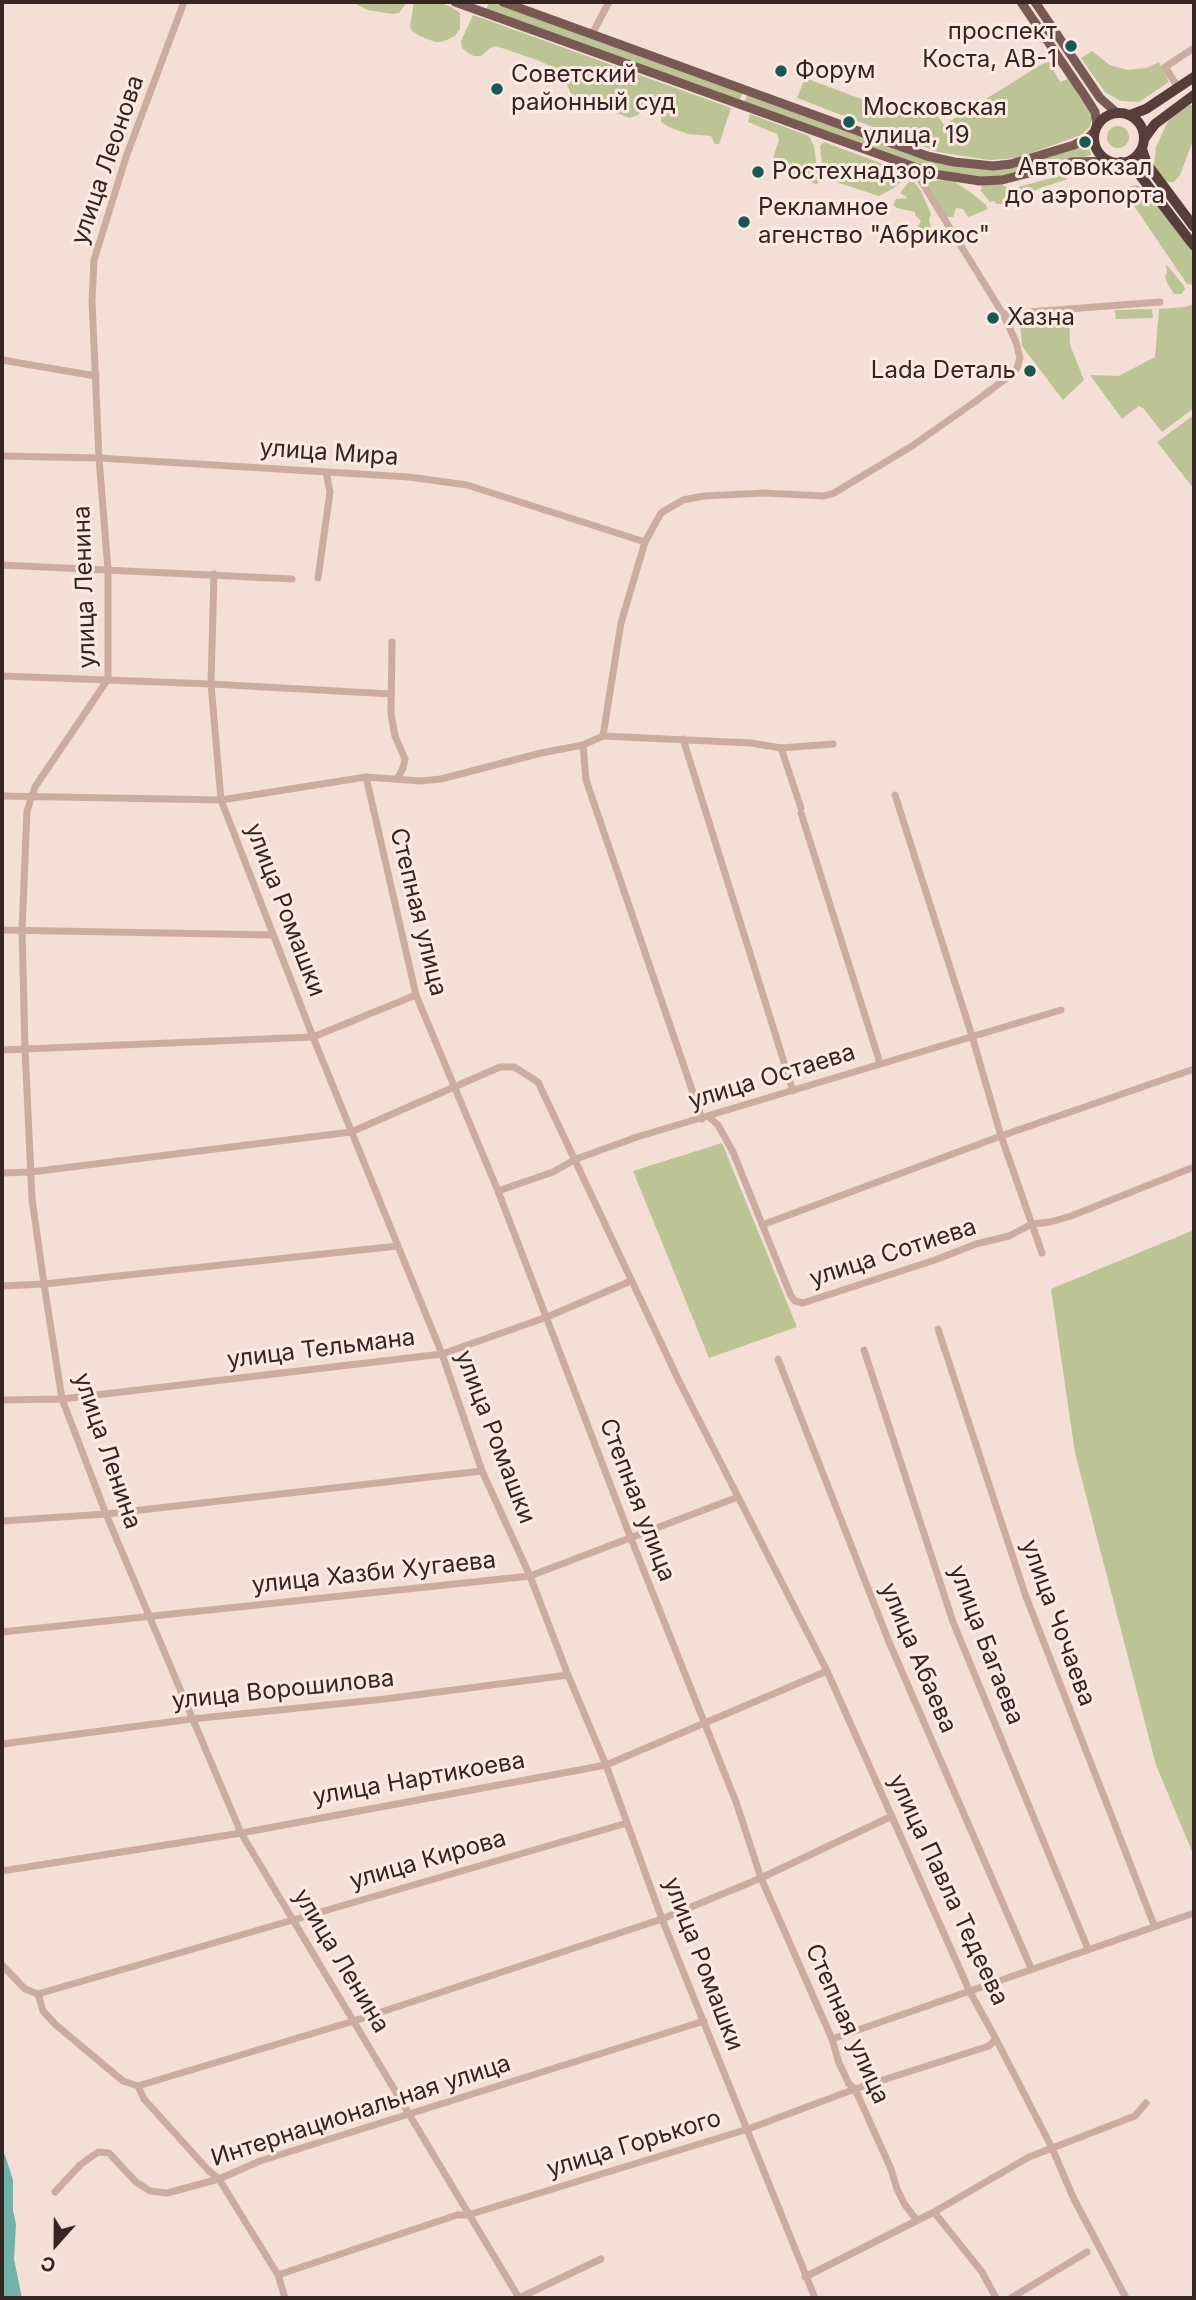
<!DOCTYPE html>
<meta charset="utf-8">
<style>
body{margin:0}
#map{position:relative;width:1196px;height:2300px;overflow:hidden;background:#f3dfd5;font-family:Inter,sans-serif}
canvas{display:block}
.frame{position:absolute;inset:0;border:4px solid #352624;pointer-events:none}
.north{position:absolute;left:21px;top:2209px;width:70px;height:70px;-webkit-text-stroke:5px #fbeae2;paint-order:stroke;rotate:201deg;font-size:19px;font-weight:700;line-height:28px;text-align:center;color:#352624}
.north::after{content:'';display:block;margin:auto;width:24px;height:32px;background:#352624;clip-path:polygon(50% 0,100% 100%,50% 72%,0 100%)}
</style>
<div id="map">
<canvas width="1196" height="2300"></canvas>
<div class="frame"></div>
<div class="north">С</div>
</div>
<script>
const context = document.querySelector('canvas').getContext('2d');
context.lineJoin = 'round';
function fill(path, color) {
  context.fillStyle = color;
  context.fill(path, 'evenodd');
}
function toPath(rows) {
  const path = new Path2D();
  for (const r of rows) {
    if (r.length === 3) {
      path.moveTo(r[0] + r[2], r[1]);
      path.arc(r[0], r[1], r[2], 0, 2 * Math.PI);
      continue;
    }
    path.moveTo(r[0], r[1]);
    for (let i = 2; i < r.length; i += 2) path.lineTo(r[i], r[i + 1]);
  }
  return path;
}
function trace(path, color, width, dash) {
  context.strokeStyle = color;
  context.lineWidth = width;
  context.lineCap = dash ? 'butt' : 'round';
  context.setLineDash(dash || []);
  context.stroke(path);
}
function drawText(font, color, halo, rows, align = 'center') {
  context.font = font + ' Inter,sans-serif';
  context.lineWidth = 6;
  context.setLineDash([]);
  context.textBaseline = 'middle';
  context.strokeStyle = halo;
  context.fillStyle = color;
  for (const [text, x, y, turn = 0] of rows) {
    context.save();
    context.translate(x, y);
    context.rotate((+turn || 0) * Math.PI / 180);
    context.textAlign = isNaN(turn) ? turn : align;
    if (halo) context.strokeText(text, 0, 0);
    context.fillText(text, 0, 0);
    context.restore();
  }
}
fill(toPath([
 [352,2,407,2,399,13,393,14,367,10],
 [414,2,439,2,451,7,460,13,460,29,455,36,442,42,435,42,420,36,412,31,410,26],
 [489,2,495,2,743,92,739,101,486,10],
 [473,15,731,108,719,144,715,144,711,136,688,134,669,127,661,122,661,111,645,107,638,115,630,118,573,98,560,70,537,60,496,46,490,48,481,56,474,56,468,53,462,48,461,41],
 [1092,51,1110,65,1127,70,1146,68,1159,62,1169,82,1139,102,1121,101,1105,92,1081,58],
 [1049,62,1060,82,1070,78,1089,109,1092,117,1090,127,1081,135,1017,158,989,160,938,152,797,98,805,78,910,117,919,116,922,111,922,98,934,104,938,116,944,125,1042,64],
 [748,93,931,161,968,168,992,169,1022,165,1088,144,1091,155,1011,176,975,178,920,168,744,103],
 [1188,104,1194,106,1194,138,1180,175,1174,182,1168,182,1162,179,1154,165,1156,147,1168,121],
 [750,114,809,136,814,146,819,183,816,184,787,171,772,161,779,140,777,134,748,122],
 [1118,137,11],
 [824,142,888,166,903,172,906,178,894,188,879,196,839,183,823,173,820,146],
 [1063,175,1068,179,1040,188,1019,200,1015,197,1018,187],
 [946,180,955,182,970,192,986,205,988,209,968,217,963,209,956,208,953,217,946,217,926,185,931,181],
 [909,182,914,182,921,191,931,214,929,220,931,227,921,232,916,230,921,221,915,215,915,212,897,208,893,205,896,199,908,198,900,193],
 [982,184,999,184,1007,187,1012,204,997,204,994,201,990,202,981,191],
 [1136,185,1147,190,1194,255,1194,285,1187,284,1128,197,1129,187],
 [1166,264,1184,286,1185,289,1181,294,1174,294,1167,283,1165,276,1167,273],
 [1194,304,1194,408,1162,432,1143,408,1139,406,1122,419,1090,375,1119,376,1155,357,1159,309,1185,307],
 [1152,309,1153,318,1116,319,1115,310],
 [1069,313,1070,345,1084,380,1063,400,1022,346,1020,319,1024,316],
 [1194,415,1194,489,1157,442],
 [722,1143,797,1327,709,1358,633,1171],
 [1194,1230,1194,1856,1156,1765,1075,1453,1051,1289]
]), '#bcc394');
fill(toPath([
 [2,2153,5,2155,13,2180,13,2211,16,2224,14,2259,22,2298,2,2298]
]), '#72b2a8');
trace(toPath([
 [184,2,126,157,94,260,92,301,99,458,108,570,108,679,35,787,27,811,22,930,25,1048,32,1199,44,1284,62,1399,106,1514,241,1833,519,2298],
 [592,34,609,2],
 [1179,89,1165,67,1194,48],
 [1003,314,1160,302],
 [2,360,96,376],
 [2,456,99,458,409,477,467,485,645,542],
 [2,565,292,579],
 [214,574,211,684,221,800,313,1037,442,1354,482,1471,530,1576,568,1675,606,1765,662,1919,815,2298],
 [318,578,330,492,326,472],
 [392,642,391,714,395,736,405,759,403,768,397,779],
 [2,676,211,684,391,694],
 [603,736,621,623,645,542,661,513,683,500,704,496,764,493,824,496,834,493,912,446,976,401,1012,374,1017,368,1020,358,1016,342,1003,314,913,168],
 [683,739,793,1091],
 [781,748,801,808],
 [366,777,416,995,498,1191,630,1536,736,1802,761,1878,832,2039,839,2063,849,2084,855,2089,891,2169,897,2189,905,2205,916,2219],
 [895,795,972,1036,1001,1136,1042,1253],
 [2,796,221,800,366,777,420,781,441,779,541,753,583,745],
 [801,813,880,1063],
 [2,930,273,935],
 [2,1050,313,1037,416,995],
 [709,1117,718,1125,733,1152,791,1296,795,1301,803,1303,935,1260,976,1244,1009,1236,1032,1224,1050,1222,1071,1216,1194,1167],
 [702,1119,586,780,583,745,603,736,751,743,781,748,833,744],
 [2,1173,31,1172,351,1132,500,1067,514,1067,538,1082,679,1381,827,1671,970,1992,996,2039,1052,2148,1073,2197,1126,2298],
 [498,1191,553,1172,576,1159,637,1137,1061,1010],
 [762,1225,1001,1136,1194,1069],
 [2,1286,44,1284,398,1246],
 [938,1329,1025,1594,1154,1925],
 [864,1350,953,1622,1088,1949],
 [778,1359,889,1642,1031,1968],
 [2,1400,62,1399,442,1354,547,1317,631,1281],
 [2,1521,106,1514,482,1471],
 [2,1632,530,1576,738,1497],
 [2,1744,192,1719,385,1699,568,1675],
 [2,1871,241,1833,606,1765,827,1671],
 [2,1965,25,1989,38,1994,43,2011,56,2025,123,2081,138,2086,144,2099,209,2171,219,2179,278,2275,285,2298],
 [38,1994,627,1823],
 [832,2039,1194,1913],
 [138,2086,354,2021,662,1919,761,1878,892,1816],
 [55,2192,80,2165,98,2152,109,2153,136,2182,150,2191,167,2193,219,2179,260,2161,704,2021],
 [934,2212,982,2272,996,2298],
 [278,2275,457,2215,468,2215,748,2129,855,2089,989,2046,996,2039],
 [805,2277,934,2212,1029,2157,1135,2116,1146,2103],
 [519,2298,601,2259],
 [1011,2298,1087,2252]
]), '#ccaca0', 7);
trace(toPath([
 [455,2,934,174,980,181,1002,180,1072,162,1110,161],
 [503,2,927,156,954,162,993,166,1011,164,1074,145,1089,137,1095,131],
 [1021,2,1085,96,1095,112,1097,126],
 [1035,2,1100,98,1117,113]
]), '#785954', 9);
trace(toPath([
 [1119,138,25],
 [1130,115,1146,109,1194,77],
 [1144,139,1155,124,1194,95],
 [1142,149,1147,164,1194,227],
 [1121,162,1139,174,1194,246]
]), '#573e3a', 10);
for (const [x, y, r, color] of [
 [1071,46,7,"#165a51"],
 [781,71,7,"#165a51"],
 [497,89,7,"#165a51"],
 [849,122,7,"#165a51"],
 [1085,142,7,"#165a51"],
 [758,172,7,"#165a51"],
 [744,222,7,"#165a51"],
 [993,318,7,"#165a51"],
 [1030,371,7,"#165a51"]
]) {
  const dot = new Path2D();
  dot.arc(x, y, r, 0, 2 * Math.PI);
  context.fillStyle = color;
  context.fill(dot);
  trace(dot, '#fbeae2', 2.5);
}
drawText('24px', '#352624', '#fbeae2', [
 ["проспект",1057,32,"right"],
 ["Коста, АВ-1",1057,60,"right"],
 ["Форум",795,71],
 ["Советский",511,75],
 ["районный суд",511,103],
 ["Московская",863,108],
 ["улица, 19",863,136],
 ["Автовокзал",1085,168,"center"],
 ["до аэропорта",1085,196,"center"],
 ["Ростехнадзор",772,172],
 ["Рекламное",758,208],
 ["агенство \"Абрикос\"",758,236],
 ["Хазна",1007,318],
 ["Lada Dеталь",1016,371,"right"]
], 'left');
drawText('24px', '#352624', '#fbeae2', [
 ["улица Леонова",108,160,-71],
 ["улица Мира",329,453,4],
 ["улица Ленина",85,587,-92],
 ["улица Ромашки",285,910,69],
 ["Степная улица",418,912,76],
 ["улица Остаева",772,1077,-17],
 ["улица Сотиева",893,1253,-18],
 ["улица Тельмана",321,1349,-7],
 ["улица Ромашки",495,1437,69],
 ["улица Ленина",107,1451,71],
 ["Степная улица",637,1500,69],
 ["улица Хазби Хугаева",374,1573,-6],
 ["улица Чочаева",1058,1623,70],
 ["улица Багаева",986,1645,69],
 ["улица Абаева",918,1658,67],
 ["улица Ворошилова",283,1690,-6],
 ["улица Нартикоева",419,1779,-10],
 ["улица Кирова",428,1860,-16],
 ["улица Павла Тедеева",948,1890,65],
 ["улица Ленина",341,1961,59],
 ["улица Ромашки",703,1964,69],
 ["Степная улица",847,2024,66],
 ["Интернациональная улица",361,2111,-18],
 ["улица Горького",634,2144,-17]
]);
</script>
